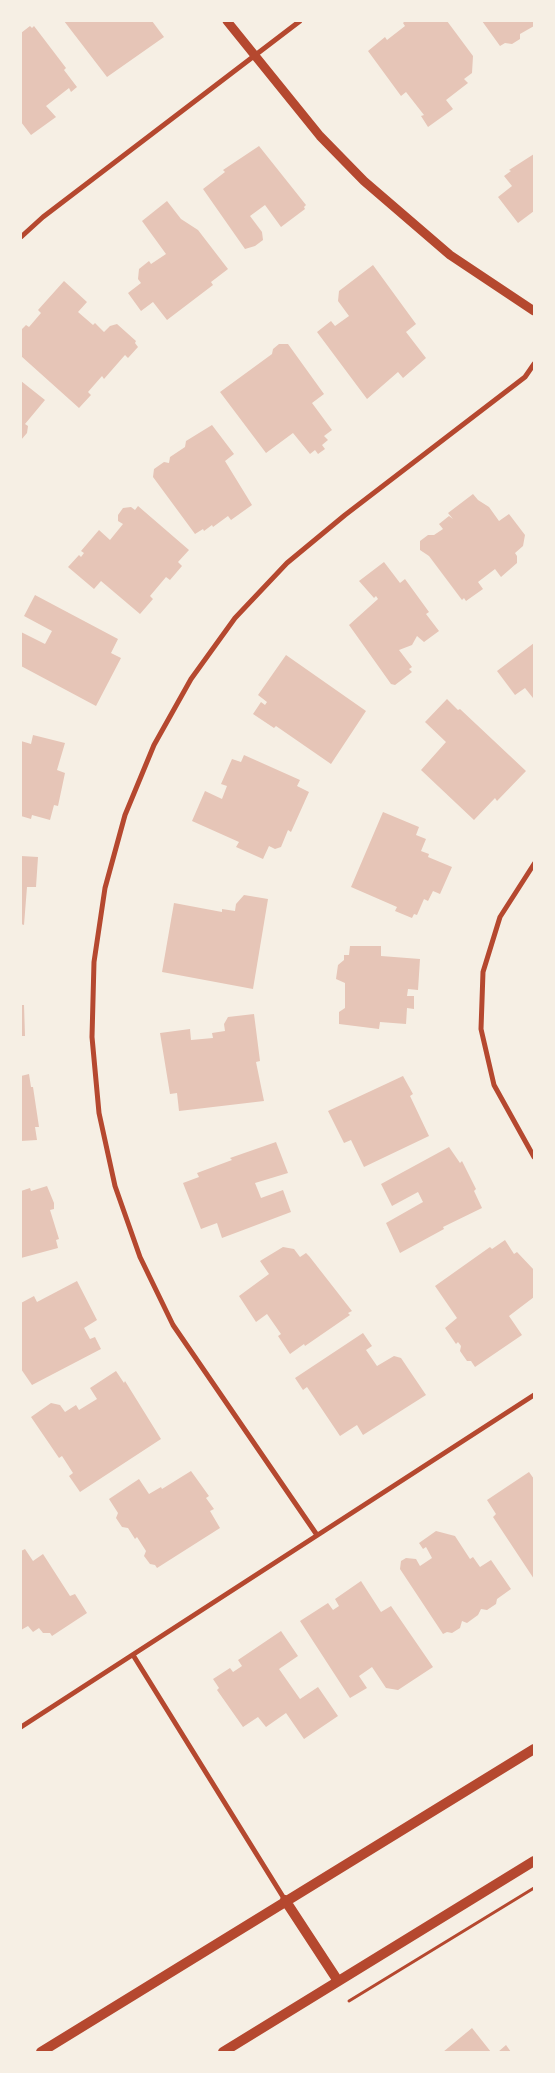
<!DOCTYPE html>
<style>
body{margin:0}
#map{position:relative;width:555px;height:2073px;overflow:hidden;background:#f6efe4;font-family:Quicksand,sans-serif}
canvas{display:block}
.frame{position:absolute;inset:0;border:22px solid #f6efe4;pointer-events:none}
</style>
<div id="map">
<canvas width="555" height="2073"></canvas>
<div class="frame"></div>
</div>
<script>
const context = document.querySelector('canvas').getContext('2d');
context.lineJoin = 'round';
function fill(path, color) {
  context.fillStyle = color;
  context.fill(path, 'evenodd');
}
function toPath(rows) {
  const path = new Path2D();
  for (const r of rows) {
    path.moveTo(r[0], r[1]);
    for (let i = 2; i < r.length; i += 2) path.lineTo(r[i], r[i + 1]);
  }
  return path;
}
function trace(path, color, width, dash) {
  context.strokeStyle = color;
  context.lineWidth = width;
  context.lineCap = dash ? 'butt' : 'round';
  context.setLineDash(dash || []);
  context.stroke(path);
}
fill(toPath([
 [64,21,152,21,164,37,107,77],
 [405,21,447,21,473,56,472,73,464,79,468,83,446,100,453,109,428,127,421,116,424,115,406,92,401,96,368,51,385,37,387,40,405,26,403,23],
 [482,21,534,21,534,26,520,34,520,39,512,44,505,43,500,46],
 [30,26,32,28,34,26,66,68,64,70,77,87,71,92,69,88,46,106,56,117,31,135,21,122,21,33],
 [259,146,306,205,304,207,305,209,281,227,265,205,250,216,262,232,263,240,255,246,245,249,203,189,225,172,223,170],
 [534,154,534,211,518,223,498,197,512,186,504,176,511,171,509,170],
 [167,201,181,219,198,230,228,269,211,282,213,285,167,320,153,302,141,311,128,293,141,283,138,279,139,269,149,261,151,264,166,254,142,221],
 [373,265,416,324,406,332,426,358,403,378,398,372,367,399,317,332,331,321,335,326,349,316,338,301,339,291],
 [64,281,87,302,78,312,93,325,95,323,104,332,110,326,117,324,136,341,135,343,138,347,128,358,125,355,104,379,102,376,88,392,91,395,79,408,21,356,21,330,26,325,29,327,41,313,38,310],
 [279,344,288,344,324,394,312,403,332,430,324,436,328,440,322,445,325,449,318,454,315,450,310,454,293,433,266,453,220,392,272,354,273,349],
 [21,381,45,400,25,424,28,426,27,433,21,440],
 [212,425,234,454,225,461,252,505,231,520,228,516,213,527,212,525,204,531,203,529,195,534,153,477,154,469,164,462,169,463,170,457,185,447,186,441],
 [473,494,478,500,489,507,499,521,509,514,525,535,523,546,515,553,517,556,517,563,501,577,495,569,478,582,483,589,466,601,464,598,462,600,429,556,420,550,420,541,428,535,434,535,443,529,439,524,449,516,453,519,448,513],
 [138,506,189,550,178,562,182,566,170,580,166,577,150,596,153,599,140,614,101,581,94,589,68,567,79,555,81,557,84,553,81,551,99,530,110,540,123,524,118,521,118,515,123,508,131,507,135,510],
 [384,562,400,583,405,579,429,612,426,614,439,631,424,642,417,636,412,645,399,650,412,667,409,669,412,672,395,685,391,684,349,625,378,599,376,596,374,598,359,581],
 [35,595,118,639,111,653,121,658,96,706,21,666,21,632,45,644,52,631,24,616],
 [534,643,534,697,533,698,525,688,515,695,497,671],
 [286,655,366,711,331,764,276,726,274,728,253,714,261,702,265,705,267,702,258,695],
 [447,699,458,710,460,709,526,771,497,801,495,798,474,820,421,770,446,742,425,722],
 [33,735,65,743,57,770,65,773,58,806,54,805,50,820,32,815,31,819,21,816,21,741,31,744],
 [244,755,300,780,297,786,309,792,291,832,288,830,281,847,275,849,269,846,263,859,236,847,239,842,192,821,205,791,222,799,227,786,221,784,232,759,241,762],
 [383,812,419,827,416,835,426,839,421,851,429,854,428,857,452,867,440,894,433,891,428,901,424,899,417,915,414,914,412,918,395,911,397,907,351,887],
 [21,856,38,857,36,887,27,887,24,925,21,924],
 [244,895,268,899,253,989,162,972,174,903,222,912,222,909,235,911,236,904],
 [350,946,381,946,381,956,420,959,418,990,408,989,407,996,414,996,414,1009,407,1008,406,1024,380,1022,379,1029,339,1024,339,1012,345,1008,345,983,336,979,338,965,344,960,344,955,349,955],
 [21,1005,24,1005,25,1036,21,1036],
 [254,1014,260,1061,256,1062,264,1101,179,1111,177,1093,170,1094,160,1033,190,1029,191,1040,213,1038,212,1033,225,1031,224,1024,228,1017],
 [29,1074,31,1087,33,1087,39,1127,35,1127,37,1140,21,1141,21,1076],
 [403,1076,413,1094,410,1096,429,1136,364,1167,351,1140,344,1143,328,1111],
 [276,1142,288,1173,255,1183,261,1198,283,1190,291,1212,222,1238,217,1223,201,1229,183,1183,199,1177,197,1173,232,1160,230,1158],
 [449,1147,460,1163,462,1161,476,1189,474,1191,482,1208,443,1227,444,1229,400,1253,386,1223,423,1202,418,1192,392,1206,381,1184],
 [47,1186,54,1203,54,1209,50,1210,59,1239,56,1240,58,1248,21,1258,21,1191,30,1188,31,1191],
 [505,1240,514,1254,517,1252,534,1270,534,1297,509,1316,522,1335,475,1367,471,1361,467,1361,460,1351,461,1346,458,1342,456,1344,445,1328,457,1318,435,1286,490,1247,492,1249],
 [283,1247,294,1249,300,1257,306,1253,309,1256,352,1311,348,1313,350,1315,305,1346,304,1344,290,1354,278,1336,281,1334,267,1314,256,1322,239,1296,269,1274,260,1261],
 [77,1281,97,1320,84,1328,90,1339,95,1337,101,1349,32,1385,21,1369,21,1303,34,1296,37,1302],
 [363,1333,372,1346,366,1350,377,1366,394,1356,401,1358,426,1395,363,1435,357,1425,340,1436,307,1387,303,1390,295,1378],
 [116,1371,124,1383,125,1381,161,1439,80,1492,69,1476,73,1473,62,1456,59,1458,31,1417,51,1403,60,1405,65,1412,76,1405,79,1410,97,1399,90,1388],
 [191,1471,209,1496,206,1498,214,1509,210,1511,220,1528,157,1568,155,1565,150,1564,144,1556,146,1551,137,1537,135,1539,128,1528,122,1527,116,1518,118,1513,109,1499,139,1479,149,1494,161,1487,162,1489],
 [529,1472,534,1479,534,1579,493,1517,496,1514,487,1500],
 [436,1531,455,1536,470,1559,473,1557,480,1567,491,1560,511,1589,497,1599,496,1604,487,1610,481,1609,478,1615,467,1623,462,1621,460,1628,452,1633,447,1632,443,1634,400,1569,401,1561,406,1558,416,1559,420,1566,432,1558,426,1547,423,1549,419,1543],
 [25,1549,33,1561,43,1554,70,1596,75,1594,87,1613,52,1636,50,1633,43,1633,39,1628,33,1632,28,1626,21,1630,21,1551],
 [361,1581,381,1612,391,1606,433,1667,398,1690,386,1688,372,1667,359,1676,367,1688,350,1698,300,1621,328,1603,333,1610,339,1606,335,1599],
 [281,1631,298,1656,279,1669,300,1699,318,1687,338,1716,304,1739,286,1713,266,1727,258,1717,243,1727,217,1690,219,1688,213,1679,230,1668,233,1672,242,1666,238,1660],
 [472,2028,491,2052,443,2052],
 [506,2045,511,2052,498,2052]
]), '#e6c5b7');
trace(toPath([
 [349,2001,534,1888]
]), '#b5482f', 3);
trace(toPath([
 [21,237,43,217,300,21],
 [534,864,500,917,483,972,481,1029,494,1085,534,1157],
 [317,1535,173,1325,140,1257,115,1186,99,1113,92,1037,94,962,105,888,125,815,154,745,191,679,235,618,287,563,345,515,525,377,534,364],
 [133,1655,285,1900],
 [21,1727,534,1395]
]), '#b5482f', 5);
trace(toPath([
 [227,21,320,136,364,181,450,255,534,311]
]), '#b5482f', 9);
trace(toPath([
 [285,1900,338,1981],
 [41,2052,534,1749],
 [223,2052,534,1861]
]), '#b5482f', 10);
</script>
